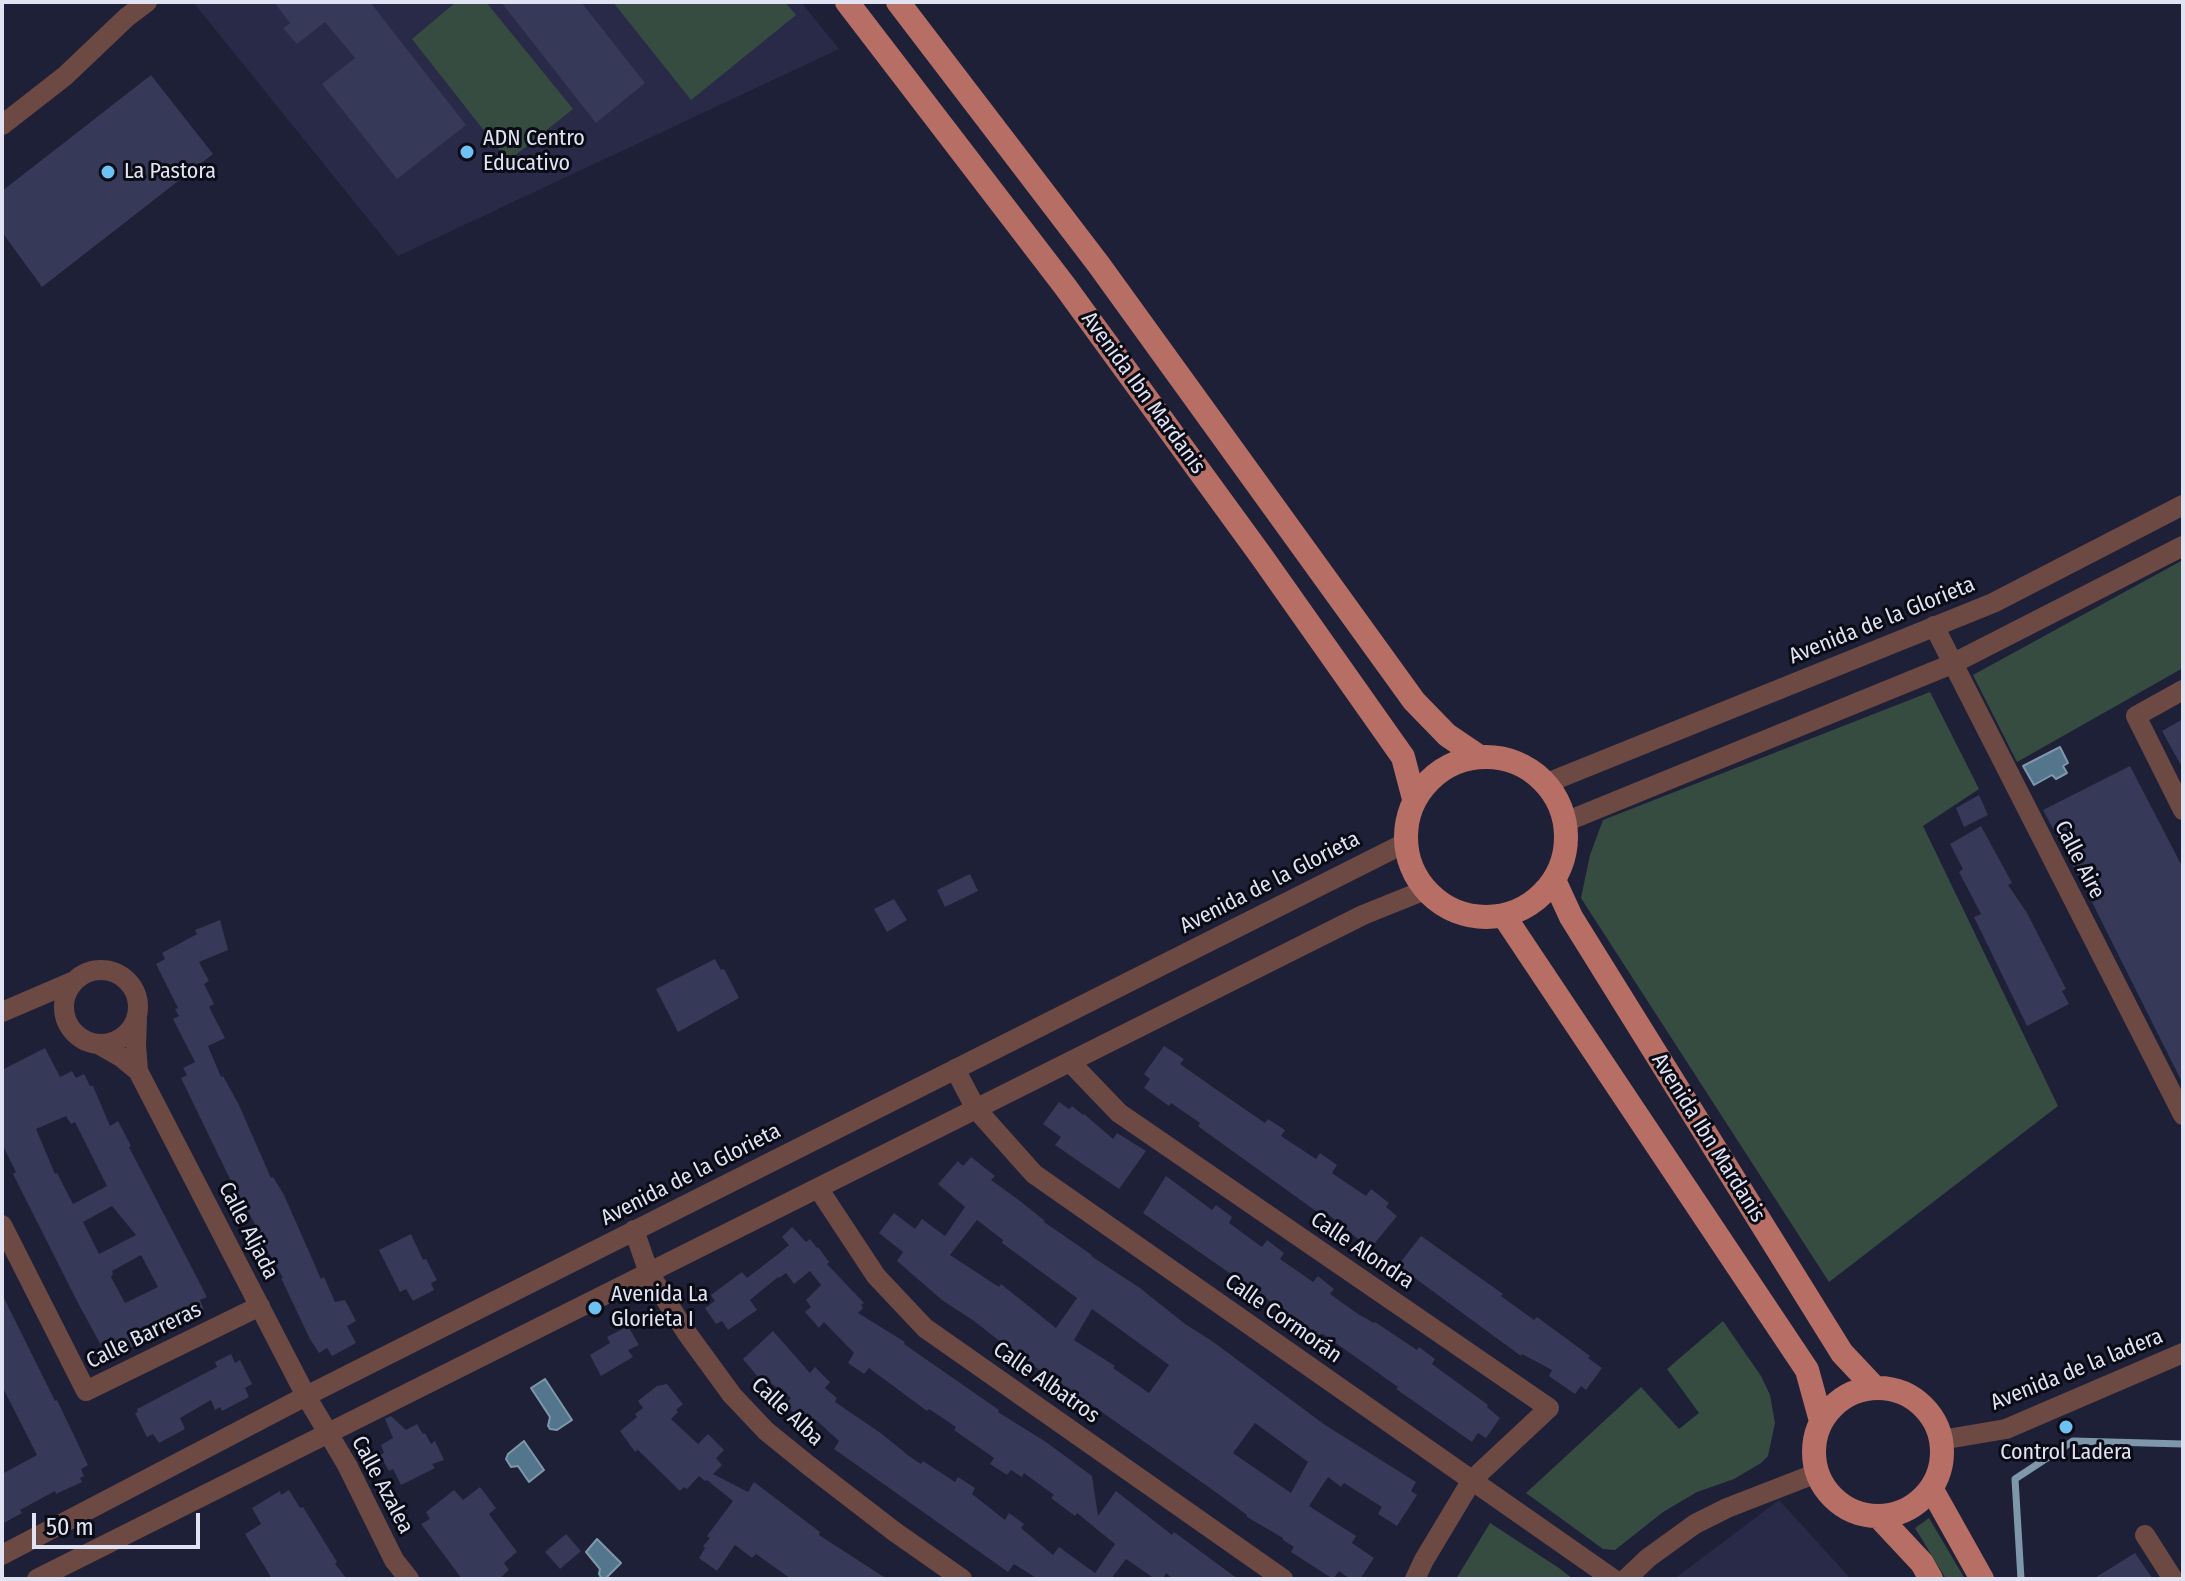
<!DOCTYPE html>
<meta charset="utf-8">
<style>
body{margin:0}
#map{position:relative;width:2185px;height:1581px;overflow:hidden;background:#1e2037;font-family:"Fira Sans Condensed",sans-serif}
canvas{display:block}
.frame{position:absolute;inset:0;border:4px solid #e1e3f3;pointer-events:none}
.scale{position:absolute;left:32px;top:1513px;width:168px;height:36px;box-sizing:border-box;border:4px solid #e1e3f3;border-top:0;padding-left:10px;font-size:24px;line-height:28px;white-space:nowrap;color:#e1e3f3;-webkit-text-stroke:6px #0a0b15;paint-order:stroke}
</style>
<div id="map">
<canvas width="2185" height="1581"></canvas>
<div class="frame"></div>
<div class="scale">50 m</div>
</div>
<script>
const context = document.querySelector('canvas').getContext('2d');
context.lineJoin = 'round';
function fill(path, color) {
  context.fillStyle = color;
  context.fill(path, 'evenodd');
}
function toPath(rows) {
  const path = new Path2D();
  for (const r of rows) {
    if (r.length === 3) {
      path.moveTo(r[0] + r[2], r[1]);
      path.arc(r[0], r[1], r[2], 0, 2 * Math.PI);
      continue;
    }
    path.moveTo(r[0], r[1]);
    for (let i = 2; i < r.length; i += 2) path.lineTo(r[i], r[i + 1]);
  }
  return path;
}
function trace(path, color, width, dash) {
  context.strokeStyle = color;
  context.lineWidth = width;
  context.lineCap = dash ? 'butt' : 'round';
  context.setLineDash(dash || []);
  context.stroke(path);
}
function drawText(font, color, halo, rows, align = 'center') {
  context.font = font + ' "Fira Sans Condensed",sans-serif';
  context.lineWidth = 6;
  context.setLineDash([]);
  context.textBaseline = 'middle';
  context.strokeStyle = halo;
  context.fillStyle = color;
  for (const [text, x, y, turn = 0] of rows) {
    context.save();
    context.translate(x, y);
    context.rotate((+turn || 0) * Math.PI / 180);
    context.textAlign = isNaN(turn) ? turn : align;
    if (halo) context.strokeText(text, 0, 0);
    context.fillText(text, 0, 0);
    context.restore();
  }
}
fill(toPath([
 [193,2,801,2,839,49,398,256],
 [1779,1500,1851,1579,1674,1579]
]), '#282a47');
fill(toPath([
 [456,2,486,2,573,109,508,161,412,39],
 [613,2,785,2,796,15,691,100],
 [2183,560,2183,668,2017,762,1973,675],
 [1930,692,1979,789,1923,826,2058,1106,1829,1282,1581,898,1590,855,1603,820],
 [1723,1321,1761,1376,1770,1395,1775,1423,1768,1456,1761,1463,1734,1479,1697,1492,1663,1512,1615,1550,1603,1549,1526,1493,1641,1387,1679,1429,1699,1413,1667,1369],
 [1929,1518,1965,1579,1946,1579,1915,1528],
 [1490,1523,1559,1568,1573,1579,1456,1579]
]), '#364c41');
const water = toPath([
 [2060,747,2068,763,2063,766,2067,773,2056,779,2052,775,2034,785,2023,766,2060,747],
 [545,1379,572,1420,557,1430,550,1429,548,1426,550,1417,531,1388,545,1379],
 [524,1441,544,1470,529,1482,518,1466,511,1467,506,1459,508,1454,524,1441],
 [597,1539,621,1563,606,1578,602,1579,599,1574,600,1569,586,1552,597,1539]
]);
fill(water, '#54768c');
trace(water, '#7e97ab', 2);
trace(toPath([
 [2021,1579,2015,1479,2073,1441,2183,1444]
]), '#7e97ab', 7);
fill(toPath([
 [274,2,370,2,466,125,397,179,322,84,355,58,325,22,297,44,283,28,290,23],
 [501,2,581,2,645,83,596,123],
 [151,75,213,154,42,287,2,232,2,191],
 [2183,719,2183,769,2162,731],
 [2130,766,2183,868,2183,1084,2089,896,2043,810],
 [1979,795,1988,815,1964,827,1956,808],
 [1981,826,2012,883,2008,885,2027,913,2066,989,2062,991,2069,1004,2027,1026,1974,917,1981,914,1959,872,1963,869,1950,844],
 [970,874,978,891,945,907,937,890],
 [894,899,907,920,887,932,874,909],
 [220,920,228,950,199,962,209,981,204,984,214,1004,209,1007,225,1038,208,1046,221,1077,223,1076,238,1103,271,1178,273,1177,284,1195,321,1279,324,1277,335,1302,345,1300,356,1321,347,1326,356,1343,332,1356,327,1348,319,1353,310,1339,281,1278,283,1278,255,1229,257,1228,230,1179,181,1078,187,1075,183,1068,195,1062,173,1019,179,1016,175,1009,178,1008,156,964,165,959,162,953,197,934,195,930],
 [715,959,721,970,724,969,739,998,678,1032,656,989],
 [1164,1046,1184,1059,1180,1064,1214,1088,1265,1123,1268,1119,1285,1130,1281,1136,1316,1159,1320,1153,1337,1165,1332,1173,1366,1196,1371,1189,1389,1203,1386,1207,1397,1216,1370,1249,1323,1210,1320,1214,1206,1132,1198,1126,1200,1123,1171,1103,1169,1106,1144,1088,1150,1079,1144,1074],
 [45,1048,60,1077,72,1071,76,1078,84,1074,90,1086,93,1086,110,1126,118,1121,131,1146,129,1147,207,1297,200,1300,204,1310,185,1319,184,1317,176,1321,172,1313,136,1331,142,1343,115,1355,110,1345,103,1349,78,1303,13,1174,16,1172,2,1144,2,1070],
 [66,1116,71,1124,75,1122,107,1186,73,1204,57,1173,55,1174,36,1129],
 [112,1206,136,1235,99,1254,83,1222],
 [141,1255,158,1287,125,1303,111,1277,113,1274,112,1271],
 [1059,1102,1069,1109,1072,1106,1083,1115,1084,1114,1113,1139,1117,1133,1146,1151,1119,1189,1055,1145,1061,1137,1043,1124],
 [971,1157,995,1176,991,1180,1020,1201,1045,1221,1044,1222,1092,1255,1091,1256,1140,1288,1185,1324,1212,1341,1325,1425,1416,1482,1411,1491,1417,1495,1397,1526,1378,1514,1382,1507,1344,1483,1341,1487,1328,1477,1309,1506,1356,1536,1352,1543,1374,1558,1360,1579,1350,1579,1339,1571,1333,1579,1291,1552,1294,1547,1283,1540,1283,1538,1247,1517,1247,1515,1210,1488,1069,1389,1010,1351,1011,1350,974,1321,942,1300,897,1261,903,1252,879,1233,894,1213,915,1229,922,1219,945,1236,965,1207,938,1184,958,1161,963,1166],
 [977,1220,1003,1240,1002,1243,1077,1298,1056,1328,1001,1284,999,1287,950,1255],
 [1092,1309,1169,1365,1149,1393,1113,1368,1115,1366,1074,1340],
 [1255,1423,1308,1462,1291,1493,1233,1453],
 [1166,1176,1212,1210,1216,1205,1232,1217,1229,1223,1262,1247,1267,1240,1284,1253,1280,1259,1313,1282,1318,1276,1334,1289,1330,1294,1358,1314,1374,1323,1375,1322,1417,1350,1419,1347,1435,1359,1432,1364,1488,1405,1487,1407,1500,1418,1486,1438,1478,1433,1472,1442,1396,1389,1398,1387,1323,1334,1319,1335,1143,1213],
 [792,1227,806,1242,810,1239,817,1248,818,1247,829,1262,827,1264,864,1303,861,1305,863,1308,858,1313,905,1342,904,1344,999,1410,998,1412,1046,1442,1092,1476,1098,1516,1116,1491,1172,1535,1174,1532,1238,1579,1173,1579,1166,1573,1163,1579,1155,1579,1126,1559,1111,1579,1038,1579,1014,1564,1008,1572,834,1449,839,1441,815,1419,808,1426,785,1405,791,1398,765,1379,762,1382,743,1359,773,1331,810,1373,815,1367,830,1382,825,1388,837,1398,835,1402,882,1434,909,1456,921,1464,923,1461,955,1482,958,1477,975,1488,972,1494,1005,1520,1009,1513,1024,1524,1021,1528,1053,1555,1059,1547,1095,1573,1115,1544,1077,1513,1075,1516,1051,1498,1054,1495,1024,1473,1022,1477,1011,1470,1007,1475,990,1464,994,1458,954,1430,956,1427,929,1409,927,1411,869,1368,864,1374,848,1363,854,1353,824,1322,819,1328,805,1312,811,1307,806,1300,821,1285,810,1271,794,1284,786,1273,779,1278,778,1277,750,1300,757,1310,728,1330,722,1321,716,1324,705,1308,715,1301,711,1295,742,1272,747,1278,777,1255,789,1245,782,1237],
 [411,1234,423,1260,426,1259,437,1280,431,1283,434,1290,413,1301,406,1289,400,1292,379,1250],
 [1421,1236,1503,1294,1501,1296,1534,1320,1537,1317,1590,1356,1588,1358,1602,1368,1586,1390,1581,1386,1575,1394,1549,1376,1552,1370,1522,1354,1521,1356,1412,1276,1410,1279,1396,1268],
 [2,1294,55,1401,57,1400,88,1465,81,1469,84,1476,80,1478,82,1482,56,1494,55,1491,20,1510,22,1513,2,1524,2,1474,37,1455,2,1386],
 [628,1326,639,1345,628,1350,633,1357,601,1376,590,1355,610,1343,607,1337],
 [231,1354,235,1363,240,1360,252,1384,245,1388,249,1397,222,1411,220,1407,215,1410,211,1400,180,1418,185,1429,159,1443,153,1434,147,1437,135,1413,138,1412,137,1409,217,1367,215,1362],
 [667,1384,683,1404,676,1410,678,1412,671,1419,698,1444,708,1434,724,1450,716,1458,722,1465,713,1474,748,1492,754,1482,820,1532,819,1535,887,1579,791,1579,756,1554,752,1558,735,1545,717,1571,699,1558,705,1548,703,1546,710,1538,707,1536,733,1501,707,1480,705,1481,699,1476,687,1489,684,1487,680,1491,638,1450,635,1452,620,1431,637,1417,635,1414,643,1408,638,1401,657,1386],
 [391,1416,406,1430,417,1424,423,1434,425,1433,431,1444,435,1441,444,1460,432,1464,435,1468,401,1485,393,1469,389,1471,380,1455,384,1453,381,1445,393,1438,385,1419],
 [480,1487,496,1508,489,1514,517,1552,504,1563,509,1570,499,1579,462,1579,421,1524,430,1519,426,1512,454,1490,463,1500],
 [289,1490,300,1508,303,1507,337,1562,335,1564,347,1579,272,1579,245,1534,261,1524,252,1508,280,1491,281,1495],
 [566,1534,581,1551,560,1569,545,1552],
 [2135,1553,2153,1579,2093,1579]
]), '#363957');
trace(toPath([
 [2,125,65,76,127,17,147,2],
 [1934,626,2183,1115],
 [2183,690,2136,716,2183,810],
 [1547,783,1993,603,2183,505],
 [1565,822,1952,664,2183,546],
 [101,1007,37],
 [2,1012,72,982],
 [100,1045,121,1057,138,1071,136,1045,137,1019],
 [1070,1062,1119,1113,1549,1408,1472,1480,1424,1560,1415,1579],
 [955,1069,976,1109,1034,1174,1613,1579],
 [138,1071,306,1396,347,1465,394,1560,409,1579],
 [818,1188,876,1276,925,1328,1283,1579],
 [2,1225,86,1391,260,1306],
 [634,1230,649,1273,686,1332,732,1395,766,1431,808,1465,895,1532,962,1579],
 [1941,1440,2006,1429,2183,1353],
 [2145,1535,2173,1579],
 [2,1555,306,1396,1405,843],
 [37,1579,1363,915,1425,890],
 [1626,1579,1648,1558,1695,1524,1727,1508,1817,1473]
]), '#6d4944', 20);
trace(toPath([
 [847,2,1064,285,1262,557,1403,757,1414,799],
 [898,2,1099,265,1414,701,1447,735,1478,756],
 [1486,837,80],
 [1554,880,1571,917,1842,1353,1874,1387],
 [1504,916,1807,1370,1821,1421],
 [1878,1452,64],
 [1931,1488,1982,1579],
 [1879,1517,1922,1563,1931,1579]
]), '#b76e64', 24);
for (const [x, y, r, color] of [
 [467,152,8,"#6ec2f3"],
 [108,172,8,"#6ec2f3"],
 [595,1308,8,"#6ec2f3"],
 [2066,1427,8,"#6ec2f3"]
]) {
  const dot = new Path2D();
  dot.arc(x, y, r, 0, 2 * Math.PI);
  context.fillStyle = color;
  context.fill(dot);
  trace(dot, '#0a0b15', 3);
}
drawText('22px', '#e1e3f3', '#0a0b15', [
 ["ADN Centro",483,139],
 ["Educativo",483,164],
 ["La Pastora",124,172],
 ["Avenida La",611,1295],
 ["Glorieta I",611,1320],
 ["Control Ladera",2066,1453,"center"]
], 'left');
drawText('22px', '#e1e3f3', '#0a0b15', [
 ["Avenida Ibn Mardanis",1143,393,54],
 ["Avenida de la Glorieta",1882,621,-22],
 ["Calle Aire",2079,860,63],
 ["Avenida de la Glorieta",1270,883,-27],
 ["Avenida Ibn Mardanis",1708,1138,58],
 ["Avenida de la Glorieta",691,1175,-27],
 ["Calle Aljada",248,1231,63],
 ["Calle Alondra",1362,1251,34],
 ["Calle Cormorán",1283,1319,35],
 ["Calle Barreras",144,1336,-26],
 ["Avenida de la ladera",2077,1370,-22],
 ["Calle Albatros",1046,1383,35],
 ["Calle Alba",787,1412,43],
 ["Calle Azalea",382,1485,62]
]);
</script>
